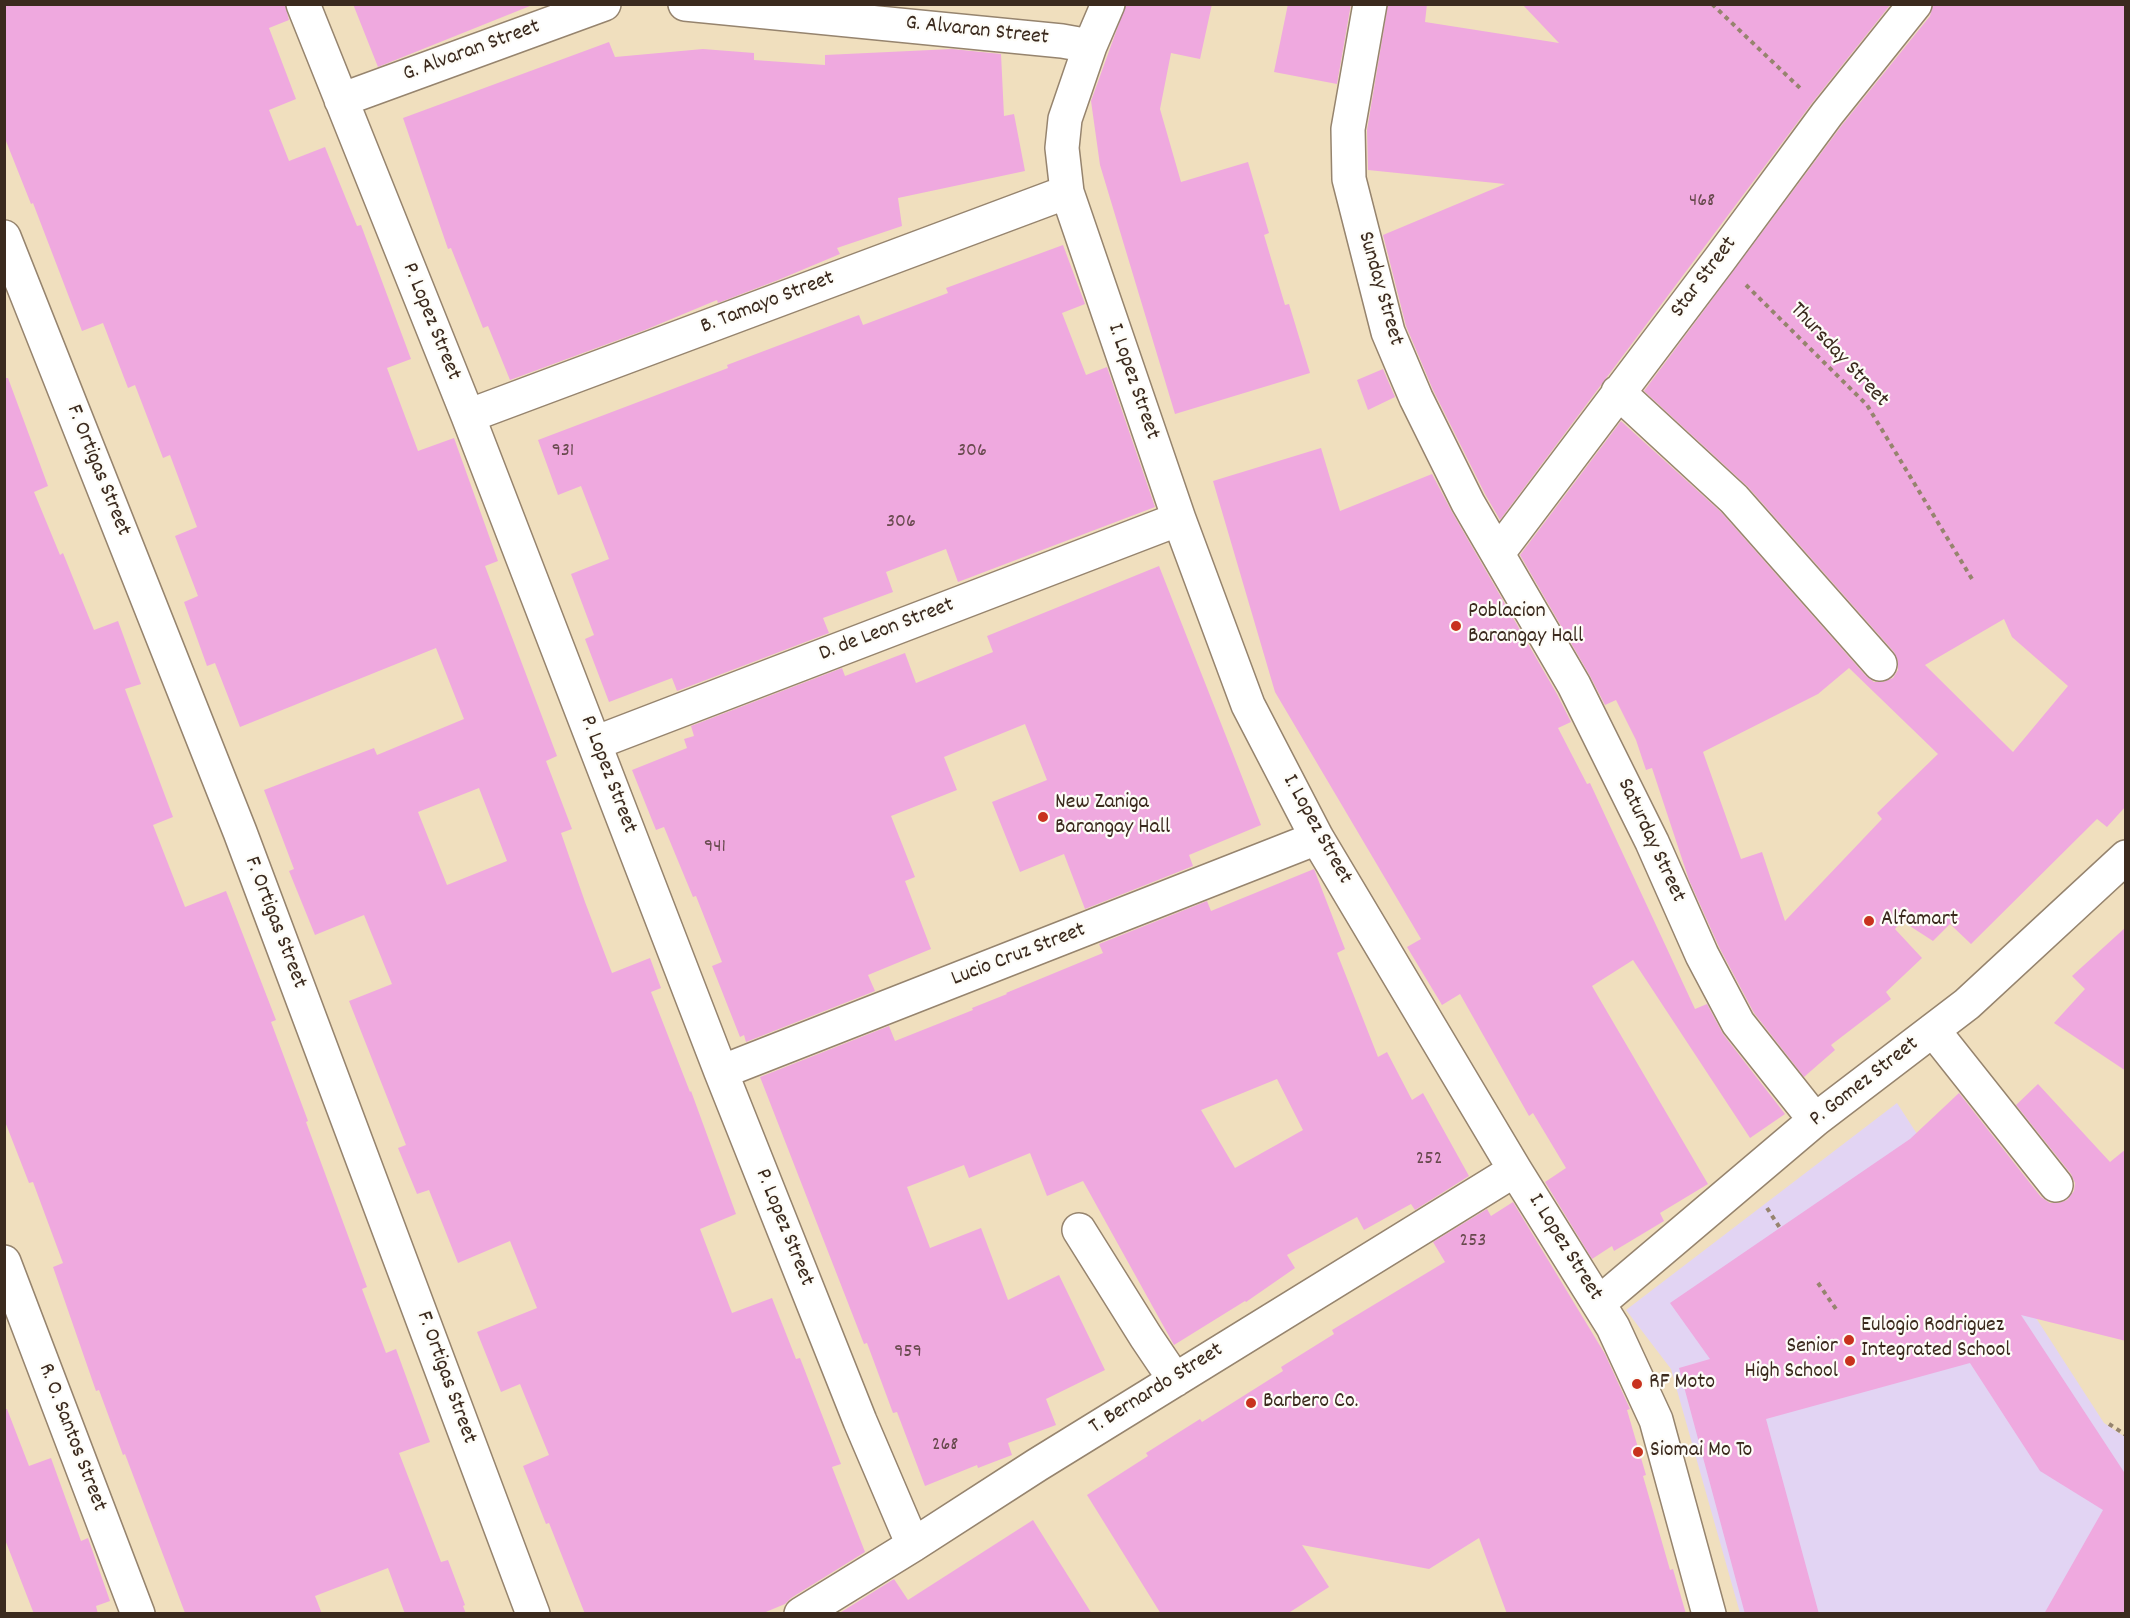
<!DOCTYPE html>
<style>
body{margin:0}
#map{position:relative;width:2130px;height:1618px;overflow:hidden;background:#f0dfbe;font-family:Dekko,sans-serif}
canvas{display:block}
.frame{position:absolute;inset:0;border:6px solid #3b2a1e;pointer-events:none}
</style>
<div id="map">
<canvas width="2130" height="1618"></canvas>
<div class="frame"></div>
</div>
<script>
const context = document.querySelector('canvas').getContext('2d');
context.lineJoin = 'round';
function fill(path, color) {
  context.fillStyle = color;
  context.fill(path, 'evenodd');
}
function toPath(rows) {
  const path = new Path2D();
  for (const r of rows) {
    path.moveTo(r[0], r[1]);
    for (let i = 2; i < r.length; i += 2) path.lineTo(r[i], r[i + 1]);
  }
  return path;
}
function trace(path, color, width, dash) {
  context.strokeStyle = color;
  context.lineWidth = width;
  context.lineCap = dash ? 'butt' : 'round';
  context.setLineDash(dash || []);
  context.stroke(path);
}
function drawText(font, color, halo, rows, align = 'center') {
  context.font = font + ' Dekko,sans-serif';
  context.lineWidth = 4.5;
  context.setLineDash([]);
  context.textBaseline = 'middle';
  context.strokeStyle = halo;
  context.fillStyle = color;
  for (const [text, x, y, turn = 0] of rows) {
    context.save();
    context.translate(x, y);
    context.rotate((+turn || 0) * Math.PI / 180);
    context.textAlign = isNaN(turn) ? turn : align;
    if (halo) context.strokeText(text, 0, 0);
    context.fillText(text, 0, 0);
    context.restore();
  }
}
fill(toPath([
 [1897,1103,2104,1423,2125,1437,2125,1613,1740,1613,1671,1369,1626,1310]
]), '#e2d4f3');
fill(toPath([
 [4,4,285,4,289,20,269,28,296,99,269,110,289,161,325,147,357,226,361,225,411,359,387,368,418,451,454,438,498,561,485,566,557,756,546,761,572,829,561,833,585,902,612,973,650,958,661,988,651,992,690,1092,691,1091,736,1214,700,1229,732,1313,772,1298,796,1359,800,1358,841,1464,832,1467,865,1552,791,1598,785,1604,761,1614,585,1614,549,1523,546,1524,523,1466,549,1455,520,1384,501,1392,477,1332,537,1308,510,1241,458,1263,429,1190,417,1194,398,1148,406,1145,349,1001,392,984,364,915,315,935,289,871,294,869,264,790,374,748,377,755,464,719,436,648,240,727,215,663,207,666,184,602,198,596,175,536,197,527,170,455,163,458,135,385,128,388,103,323,82,331,33,203,31,204,4,136],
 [479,788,507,861,447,885,418,812],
 [353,4,530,4,530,6,378,67],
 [1126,4,1212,4,1200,59,1171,53,1160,109,1181,182,1248,162,1269,233,1264,235,1285,305,1289,304,1310,373,1175,414,1100,165,1091,101],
 [1288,4,1351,4,1337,84,1274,72],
 [1388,4,1427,4,1425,22,1559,43,1522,4,1891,4,1812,103,1500,520,1485,494,1433,390,1406,326,1383,235,1505,184,1368,170,1367,130],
 [1933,4,2126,4,2126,806,2107,827,2097,819,1971,944,1950,924,1933,941,1902,921,1895,929,1922,958,1886,992,1891,999,1831,1045,1835,1050,1804,1077,1754,1013,1719,947,1689,880,1652,768,1646,770,1636,740,1616,700,1605,705,1590,676,1520,555,1621,421,1721,512,1866,676,1874,682,1883,682,1893,678,1898,670,1898,661,1894,652,1748,487,1644,391,1842,125,1930,16],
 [2004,619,2012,637,2068,686,2013,752,1925,665],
 [1849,668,1938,754,1877,813,1882,819,1785,921,1762,852,1741,859,1703,752,1818,694],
 [609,42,615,57,703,49,754,53,754,60,825,65,825,55,952,49,1001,54,1004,116,1014,114,1025,171,898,198,902,226,837,248,840,254,778,280,718,303,717,300,645,330,510,380,488,326,483,328,451,248,448,249,403,118],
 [1063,245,1085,304,1062,313,1086,375,1107,367,1155,507,958,582,946,549,886,572,893,592,823,618,829,633,677,691,672,678,609,702,585,639,594,635,571,574,609,559,581,486,558,495,538,440,728,368,727,365,859,315,863,325,948,293,946,288],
 [1383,369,1395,397,1368,410,1357,380],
 [4,378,8,378,48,486,34,492,60,555,63,553,94,630,118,621,141,684,125,689,173,817,153,825,185,907,226,891,276,1020,271,1022,308,1121,306,1122,367,1287,362,1289,386,1353,396,1349,430,1442,399,1453,441,1562,448,1560,465,1605,463,1606,466,1614,405,1614,388,1568,315,1596,322,1614,185,1613,125,1454,123,1455,99,1390,96,1391,53,1267,63,1263,33,1182,29,1183,4,1119],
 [1321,448,1340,511,1432,474,1452,512,1557,694,1571,722,1558,728,1587,784,1590,783,1695,1009,1707,1004,1723,1034,1785,1114,1750,1138,1633,960,1592,986,1708,1184,1660,1213,1664,1221,1614,1251,1612,1246,1592,1259,1545,1182,1566,1168,1533,1113,1529,1116,1460,994,1442,1005,1407,947,1421,939,1275,692,1213,481],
 [1159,566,1261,825,1189,855,1193,866,1085,909,1064,854,1020,872,992,802,1047,780,1025,724,944,757,957,790,891,816,915,877,905,881,931,949,868,975,875,991,746,1042,744,1035,740,1037,712,966,722,962,696,896,693,897,664,827,656,830,632,770,687,748,684,739,694,736,691,726,842,668,845,676,905,653,916,683,993,652,987,636],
 [1314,869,1345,949,1337,953,1378,1057,1387,1052,1412,1100,1423,1093,1469,1176,1415,1210,1411,1204,1364,1230,1357,1217,1287,1255,1295,1268,1246,1302,1245,1301,1174,1345,1083,1181,1047,1196,1030,1153,969,1178,964,1165,907,1187,930,1248,981,1228,1008,1300,1059,1275,1105,1370,1046,1399,1056,1425,1008,1443,1012,1455,978,1468,977,1465,925,1486,897,1412,893,1413,867,1343,864,1344,760,1077,889,1026,895,1041,973,1010,972,1008,1007,994,1006,993,1103,953,1099,944,1207,901,1211,911],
 [1277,1079,1303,1130,1235,1168,1201,1110],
 [2126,927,2126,1071,2054,1023,2085,989,2072,976],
 [2038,1084,2110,1162,2126,1149,2126,1341,2021,1315,2124,1472,2126,1469,2126,1614,2044,1614,2103,1510,2040,1471,1970,1363,1766,1419,1819,1614,1745,1614,1679,1368,1710,1359,1670,1303,1910,1139,1959,1093,2041,1197,2050,1203,2059,1203,2067,1200,2074,1191,2075,1183,2071,1174,2016,1105],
 [1513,1202,1605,1354,1630,1409,1627,1410,1646,1475,1643,1476,1670,1570,1673,1569,1686,1614,1507,1614,1479,1538,1429,1569,1302,1545,1329,1587,1287,1614,1161,1614,1087,1495,1148,1456,1146,1453,1200,1419,1202,1422,1283,1371,1281,1367,1334,1334,1332,1330,1445,1262,1433,1242,1487,1209,1491,1216],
 [4,1409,7,1409,29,1466,51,1458,81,1541,88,1538,110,1601,96,1606,98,1614,34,1614,4,1537],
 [1033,1520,1092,1614,838,1614,894,1579,908,1600]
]), '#efa9df');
const minor = toPath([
 [303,4,468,416,721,1072,860,1421,913,1545],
 [685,4,1062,41,1090,46],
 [1108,4,1090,46,1065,119,1062,148,1067,192,1179,519,1248,705,1317,838,1515,1170,1613,1327,1656,1420,1709,1614],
 [1370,4,1348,129,1349,179,1388,332,1416,398,1468,503,1574,685,1652,842,1702,955,1738,1023,1815,1120],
 [341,100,604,4],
 [4,237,240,832,533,1614],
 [1618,392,1734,499,1880,664],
 [468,416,1067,192],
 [1498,553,1720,259,1827,114,1915,4],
 [595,743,1179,519],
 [1933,1030,2056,1185],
 [721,1072,1317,838],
 [1079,1230,1146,1337,1175,1380],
 [4,1262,138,1614],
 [1599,1303,1815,1120,1967,1004,2126,857],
 [801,1614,913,1545,1037,1465,1515,1170]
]);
trace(minor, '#96846e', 36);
trace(toPath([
 [1712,4,1801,89],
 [1746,285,1867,405,1972,579],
 [1767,1208,1780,1228],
 [1818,1283,1838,1312],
 [2109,1424,2126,1435]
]), '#96846e', 4, [4.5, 4.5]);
trace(minor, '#fff', 33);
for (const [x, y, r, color] of [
 [1456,626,6,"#c8321e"],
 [1043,817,6,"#c8321e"],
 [1869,921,6,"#c8321e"],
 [1849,1340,6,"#c8321e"],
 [1850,1361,6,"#c8321e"],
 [1637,1384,6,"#c8321e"],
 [1251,1403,6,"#c8321e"],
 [1638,1452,6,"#c8321e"]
]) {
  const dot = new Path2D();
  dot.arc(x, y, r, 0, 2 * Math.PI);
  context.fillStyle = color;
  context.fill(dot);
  trace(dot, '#fdfcf7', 2);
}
drawText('20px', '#684a4e', null, [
 ["468",1702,202],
 ["931",563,452],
 ["306",972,452],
 ["306",901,523],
 ["941",715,848],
 ["252",1429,1160],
 ["253",1473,1242],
 ["959",908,1353],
 ["268",945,1446]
]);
drawText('22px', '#3b2a1e', '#fdfcf7', [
 ["G. Alvaran Street",977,32,6],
 ["G. Alvaran Street",472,52,-20],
 ["Star Street",1705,278,-53],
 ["Sunday Street",1379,289,74],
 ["B. Tamayo Street",768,304,-21],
 ["P. Lopez Street",430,322,68],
 ["Thursday Street",1838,356,47],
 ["I. Lopez Street",1132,382,71],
 ["F. Ortigas Street",97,471,68],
 ["D. de Leon Street",887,631,-21],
 ["P. Lopez Street",607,775,69],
 ["I. Lopez Street",1316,830,61],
 ["Saturday Street",1650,841,65],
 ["F. Ortigas Street",274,923,69],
 ["Lucio Cruz Street",1019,956,-21],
 ["P. Gomez Street",1865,1083,-38],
 ["P. Lopez Street",783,1228,68],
 ["I. Lopez Street",1564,1248,58],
 ["F. Ortigas Street",445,1378,70],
 ["T. Bernardo Street",1157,1390,-32],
 ["R. O. Santos Street",71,1438,69]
]);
drawText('22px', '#3b2a1e', '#fdfcf7', [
 ["Poblacion",1468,613],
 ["Barangay Hall",1468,638],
 ["New Zaniga",1055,804],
 ["Barangay Hall",1055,829],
 ["Alfamart",1881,921],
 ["Eulogio Rodriguez",1861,1327],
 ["Integrated School",1861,1352],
 ["Senior",1838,1348,"right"],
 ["High School",1838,1373,"right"],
 ["RF Moto",1649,1384],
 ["Barbero Co.",1263,1403],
 ["Siomai Mo To",1650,1452]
], 'left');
</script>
